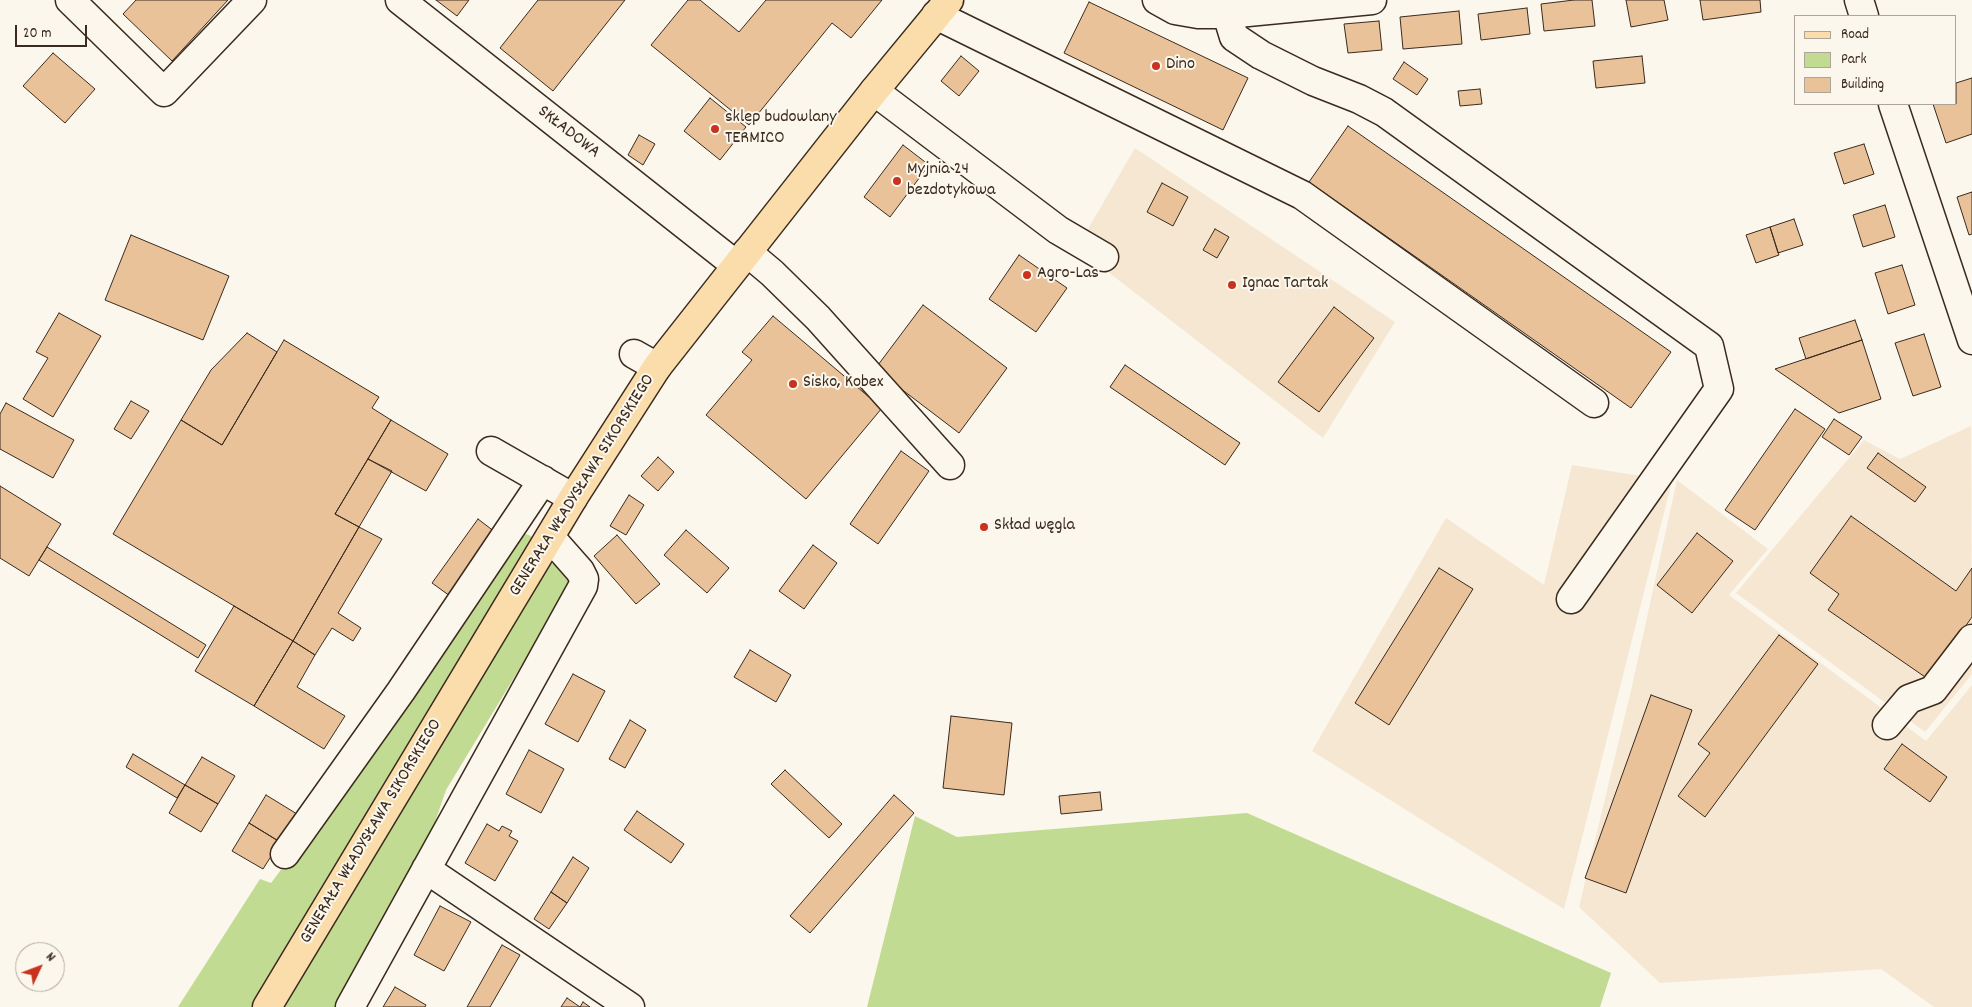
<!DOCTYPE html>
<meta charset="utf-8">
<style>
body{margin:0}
#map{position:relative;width:1972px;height:1007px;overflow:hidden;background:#fbf7ec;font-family:Dekko,sans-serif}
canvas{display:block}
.legend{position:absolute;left:1794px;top:15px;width:162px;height:90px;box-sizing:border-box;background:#fbf7ec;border:1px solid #aea59a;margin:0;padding:6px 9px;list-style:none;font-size:15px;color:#3b2a1e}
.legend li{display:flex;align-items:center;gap:10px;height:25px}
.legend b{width:25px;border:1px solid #aea59a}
.north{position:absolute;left:15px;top:942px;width:50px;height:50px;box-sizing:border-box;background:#fbf7ec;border:1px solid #aea59a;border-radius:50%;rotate:47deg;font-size:14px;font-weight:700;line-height:20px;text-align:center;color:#3b2a1e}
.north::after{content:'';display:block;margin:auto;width:18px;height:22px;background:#c8321e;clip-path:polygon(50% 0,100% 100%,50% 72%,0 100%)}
.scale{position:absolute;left:15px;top:25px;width:72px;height:22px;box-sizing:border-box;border:2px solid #3b2a1e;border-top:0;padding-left:6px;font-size:15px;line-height:18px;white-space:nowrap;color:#3b2a1e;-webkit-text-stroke:4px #fbf7ec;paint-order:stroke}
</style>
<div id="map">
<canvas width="1972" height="1007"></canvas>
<ul class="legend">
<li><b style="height:6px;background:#fbddab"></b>Road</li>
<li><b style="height:14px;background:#c2db92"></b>Park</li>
<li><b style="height:14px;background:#e9c299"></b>Building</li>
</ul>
<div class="north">N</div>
<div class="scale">20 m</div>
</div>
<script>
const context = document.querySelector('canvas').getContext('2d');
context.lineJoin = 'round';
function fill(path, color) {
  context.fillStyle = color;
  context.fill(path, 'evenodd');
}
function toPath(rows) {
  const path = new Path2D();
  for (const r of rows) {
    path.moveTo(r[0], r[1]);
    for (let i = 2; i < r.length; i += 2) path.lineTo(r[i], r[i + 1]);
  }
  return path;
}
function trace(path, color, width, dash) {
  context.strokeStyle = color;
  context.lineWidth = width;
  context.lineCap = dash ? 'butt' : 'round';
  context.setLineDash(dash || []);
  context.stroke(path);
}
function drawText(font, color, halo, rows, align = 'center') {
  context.font = font + ' Dekko,sans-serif';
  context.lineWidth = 4;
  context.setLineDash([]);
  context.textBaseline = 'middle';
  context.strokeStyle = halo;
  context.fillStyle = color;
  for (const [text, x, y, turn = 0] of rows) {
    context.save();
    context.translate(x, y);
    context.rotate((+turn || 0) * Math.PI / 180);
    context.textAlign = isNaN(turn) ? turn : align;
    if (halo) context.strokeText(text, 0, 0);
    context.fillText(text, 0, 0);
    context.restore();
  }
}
fill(toPath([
 [1135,148,1395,322,1323,438,1077,248],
 [1971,426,1972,674,1925,732,1736,593,1864,440,1900,459],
 [1572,465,1672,481,1564,909,1312,751,1446,518,1544,585],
 [1677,480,1768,549,1729,595,1926,741,1972,685,1972,1007,1934,1007,1881,969,1660,983,1579,907,1632,686]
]), '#f6e7d3');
fill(toPath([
 [526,534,531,536,534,540,507,581,257,1007,178,1007,260,879,271,883,314,826,519,538],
 [559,563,569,576,568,584,555,610,446,790,435,822,420,856,346,1007,281,1007,545,569,551,564],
 [1247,813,1611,973,1600,1007,867,1007,915,816,957,837]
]), '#c2db92');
const building = toPath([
 [136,0,228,0,172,61,123,14,136,0],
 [436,0,469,0,457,16,436,0],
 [538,0,625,0,553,91,500,48,538,0],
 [688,0,700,0,739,32,766,0,882,0,851,38,832,23,749,125,651,45,688,0],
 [1574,0,1592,0,1595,26,1544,31,1541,4,1574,0],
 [1626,0,1664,0,1668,20,1631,27,1626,0],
 [1700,0,1760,0,1761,12,1703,20,1700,0],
 [1089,2,1248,78,1223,130,1064,53,1089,2],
 [1527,8,1530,34,1481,40,1478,14,1527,8],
 [1459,11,1462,44,1403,49,1400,17,1459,11],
 [1379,21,1382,50,1348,53,1344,24,1379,21],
 [53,53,95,89,65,123,23,86,53,53],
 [961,56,979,71,959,96,941,81,961,56],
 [1642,56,1645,83,1596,88,1593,61,1642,56],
 [1404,62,1428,79,1417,95,1393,79,1404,62],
 [1972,78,1972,134,1946,143,1933,104,1956,104,1956,83,1972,78],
 [1480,89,1482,104,1460,106,1458,91,1480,89],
 [710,98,746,127,720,160,684,131,710,98],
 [1348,126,1671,352,1631,408,1309,182,1348,126],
 [639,135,655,144,643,165,628,155,639,135],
 [1864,144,1874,174,1844,184,1834,153,1864,144],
 [903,145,929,165,890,217,864,197,903,145],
 [1162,183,1188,197,1173,226,1147,212,1162,183],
 [1972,192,1972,234,1969,235,1957,197,1972,192],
 [1885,205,1895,237,1863,247,1853,215,1885,205],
 [1794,219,1803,245,1778,253,1770,227,1794,219],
 [1770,227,1779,255,1756,263,1746,235,1770,227],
 [1215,229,1229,237,1217,258,1203,250,1215,229],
 [131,235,229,276,203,340,105,300,131,235],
 [1019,255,1067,288,1036,332,989,299,1019,255],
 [1902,265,1915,305,1888,314,1875,273,1902,265],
 [923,305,1007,368,959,433,875,369,923,305],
 [1334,307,1374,338,1319,412,1278,382,1334,307],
 [59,313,101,336,53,417,23,399,48,358,36,352,59,313],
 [773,316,882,408,806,499,706,415,752,360,742,352,773,316],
 [1855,320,1862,340,1806,359,1799,338,1855,320],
 [247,333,277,352,222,445,181,420,211,370,247,333],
 [1924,334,1941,387,1913,396,1895,343,1924,334],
 [284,340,379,397,372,408,391,420,335,514,359,527,293,641,113,534,181,420,222,445,284,340],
 [1862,340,1881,399,1839,413,1775,369,1862,340],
 [1125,365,1240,443,1225,465,1110,387,1125,365],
 [131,401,149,411,131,439,114,429,131,401],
 [6,403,74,440,53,478,0,449,0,414,6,403],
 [1795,409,1825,429,1755,530,1725,510,1795,409],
 [1834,419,1862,437,1849,455,1822,437,1834,419],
 [391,420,448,454,426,491,368,459,391,420],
 [901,451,929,471,878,544,850,524,901,451],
 [1878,453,1926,487,1915,502,1867,468,1878,453],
 [658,457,674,472,658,491,641,476,658,457],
 [368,459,392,471,359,527,335,514,368,459],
 [0,486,61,524,29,576,0,558,0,486],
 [629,495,644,505,626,535,610,526,629,495],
 [1851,516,1956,591,1972,568,1972,617,1928,679,1828,610,1839,594,1810,573,1851,516],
 [478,519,495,532,450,596,432,583,478,519],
 [359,527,382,539,338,613,361,628,353,641,332,628,315,655,293,641,359,527],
 [686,530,729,568,707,593,664,555,686,530],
 [1697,533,1733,561,1692,613,1657,585,1697,533],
 [617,535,660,584,636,604,594,556,617,535],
 [813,545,837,563,804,609,779,591,813,545],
 [47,547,206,645,198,658,39,560,47,547],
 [1439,568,1473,589,1389,725,1355,703,1439,568],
 [234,606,293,641,254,706,195,671,234,606],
 [1779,635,1818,664,1705,817,1678,796,1710,753,1698,744,1779,635],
 [293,641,315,655,297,687,345,716,324,749,254,706,293,641],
 [750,650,791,675,776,702,734,677,750,650],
 [573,674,605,691,578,742,545,724,573,674],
 [1651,695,1692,710,1626,893,1585,878,1651,695],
 [951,716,1012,723,1004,795,943,788,951,716],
 [630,720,646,730,625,768,609,759,630,720],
 [1902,744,1947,777,1930,802,1884,769,1902,744],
 [529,750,564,769,541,813,506,794,529,750],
 [133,754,185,785,177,798,126,767,133,754],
 [202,757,235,776,218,804,185,785,202,757],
 [785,770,842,824,829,838,771,784,785,770],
 [185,785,218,804,201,832,169,813,185,785],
 [1100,792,1102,810,1061,814,1059,796,1100,792],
 [266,795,297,814,280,842,249,823,266,795],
 [894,795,914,813,810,933,790,916,894,795],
 [637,811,684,844,671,863,624,830,637,811],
 [249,823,280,842,263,869,232,851,249,823],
 [487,824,499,831,502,826,512,831,509,836,518,841,495,881,465,863,487,824],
 [573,857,589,868,567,903,551,892,573,857],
 [551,892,567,903,549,929,534,919,551,892],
 [440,906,471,922,444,971,414,955,440,906],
 [502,945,520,955,490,1007,467,1007,502,945],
 [395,987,426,1005,425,1007,383,1007,395,987],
 [567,998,580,1007,561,1007,567,998],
 [583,1002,590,1007,580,1007,583,1002]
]);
fill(building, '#e9c299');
trace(building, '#3b2a1e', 1);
const minor = toPath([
 [70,0,164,92,252,0],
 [400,0,736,265],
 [1157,0,1175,10,1198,14,1227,14,1372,0],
 [1859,0,1864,16],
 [1227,14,1234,37,1261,55,1313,81,1359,99,1384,112,1709,346,1719,389,1571,599],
 [936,15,1302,195,1594,403],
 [874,91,1058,230,1104,257],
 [1893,104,1972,340],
 [747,252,772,273,818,318,950,465],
 [634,354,657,367],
 [491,451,573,498],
 [1887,725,1909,699,1933,690,1972,639],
 [285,854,401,691,543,480],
 [426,869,630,1007],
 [350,1007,583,586,584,579,580,571,550,537]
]);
const major = toPath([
 [267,1007,573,498,657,367,874,91,949,0]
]);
trace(minor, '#3b2a1e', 31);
trace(major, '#3b2a1e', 31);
trace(minor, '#fbf7ec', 28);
trace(major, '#fbddab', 28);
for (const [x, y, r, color] of [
 [1156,66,5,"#c8321e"],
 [715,129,5,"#c8321e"],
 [897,181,5,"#c8321e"],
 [1027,275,5,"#c8321e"],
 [1232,285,5,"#c8321e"],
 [793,384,5,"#c8321e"],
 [984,527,5,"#c8321e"]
]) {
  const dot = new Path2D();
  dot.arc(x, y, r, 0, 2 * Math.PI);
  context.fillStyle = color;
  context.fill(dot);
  trace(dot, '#fbf7ec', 2);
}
drawText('18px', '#3b2a1e', '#fbf7ec', [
 ["Dino",1166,66],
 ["sklep budowlany",725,119],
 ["TERMICO",725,140],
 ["Myjnia 24",907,171],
 ["bezdotykowa",907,192],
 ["Agro-Las",1037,275],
 ["Ignac Tartak",1242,285],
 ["Sisko, Kobex",803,384],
 ["Skład węgla",994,527]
], 'left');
drawText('18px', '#3b2a1e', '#fbf7ec', [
 ["SKŁADOWA",568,133,38],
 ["GENERAŁA WŁADYSŁAWA SIKORSKIEGO",583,486,-58],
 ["GENERAŁA WŁADYSŁAWA SIKORSKIEGO",372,832,-59]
]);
</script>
